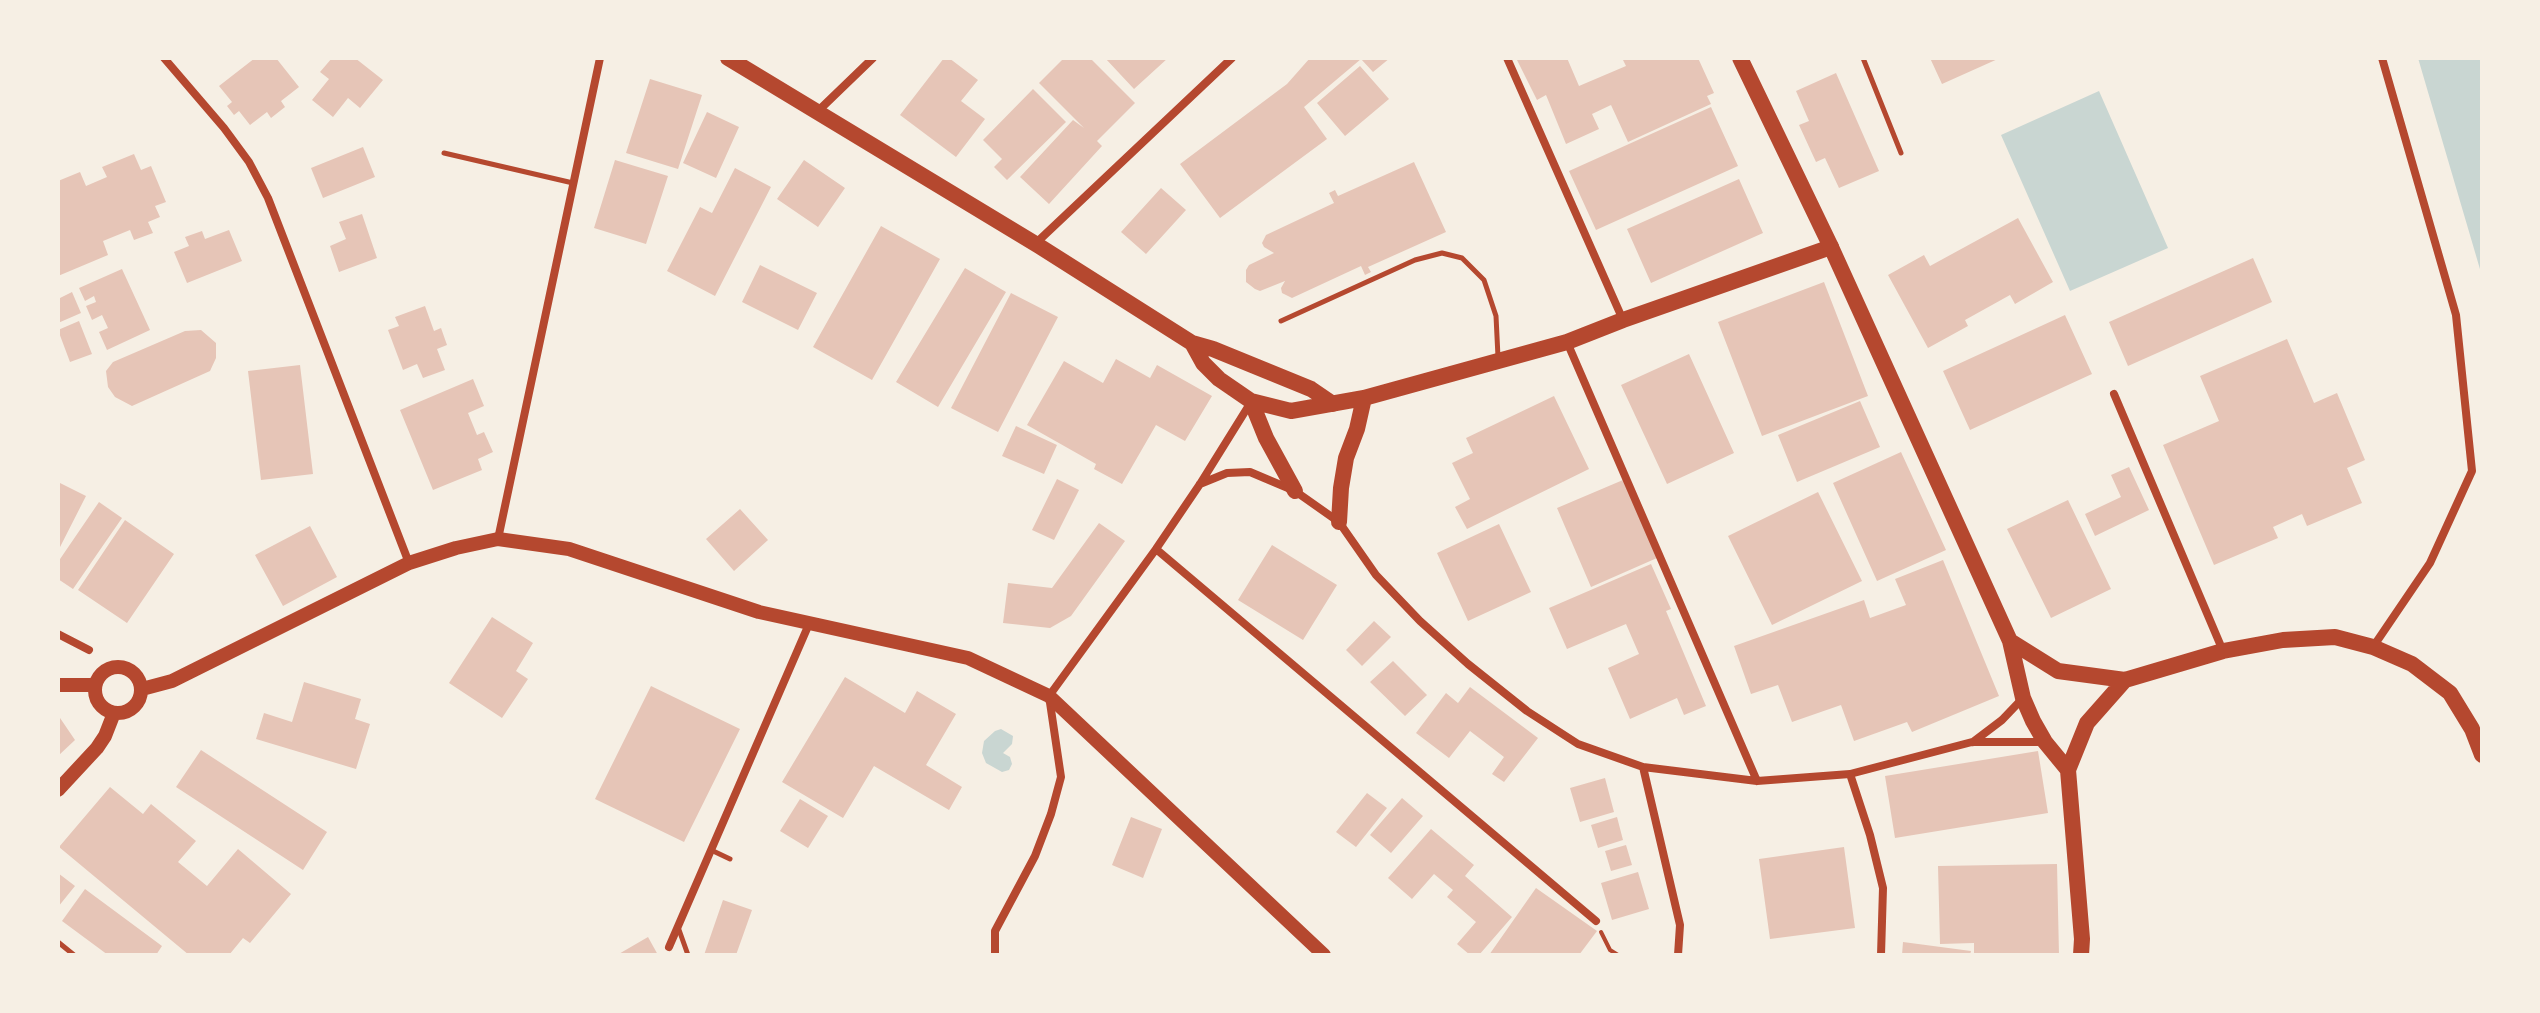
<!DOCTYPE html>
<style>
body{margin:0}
#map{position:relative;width:2540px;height:1013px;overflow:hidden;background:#f6efe4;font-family:Roboto,sans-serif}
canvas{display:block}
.frame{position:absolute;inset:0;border:60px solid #f6efe4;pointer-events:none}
</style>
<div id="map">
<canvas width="2540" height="1013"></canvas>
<div class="frame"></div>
</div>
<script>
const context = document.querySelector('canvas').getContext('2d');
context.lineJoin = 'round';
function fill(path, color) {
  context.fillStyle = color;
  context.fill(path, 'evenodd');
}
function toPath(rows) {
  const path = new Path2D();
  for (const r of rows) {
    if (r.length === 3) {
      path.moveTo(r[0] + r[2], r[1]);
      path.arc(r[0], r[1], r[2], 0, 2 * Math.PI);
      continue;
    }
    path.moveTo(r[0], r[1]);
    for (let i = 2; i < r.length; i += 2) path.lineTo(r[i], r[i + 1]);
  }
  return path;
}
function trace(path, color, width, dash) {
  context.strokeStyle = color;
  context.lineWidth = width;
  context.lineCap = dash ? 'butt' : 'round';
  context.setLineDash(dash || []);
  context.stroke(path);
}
fill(toPath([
 [2418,58,2482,58,2482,276],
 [2099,91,2168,248,2070,291,2001,135],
 [1001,729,1013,736,1012,744,1003,753,1010,757,1012,764,1009,770,1002,772,986,763,982,753,984,741,995,731]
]), '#c9d6d2');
fill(toPath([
 [255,58,276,58,299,87,281,101,285,107,271,118,267,112,250,125,239,111,234,115,227,106,232,102,219,86],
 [332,58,355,58,383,80,360,108,348,98,333,117,312,100,329,79,320,72],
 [944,58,949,58,978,80,961,101,985,119,956,157,900,115],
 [1064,58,1090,58,1135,103,1097,141,1102,146,1049,204,1020,177,1073,120,1084,128,1039,83],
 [1105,58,1168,58,1134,89],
 [1310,58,1390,58,1373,72,1361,59,1304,107,1327,139,1220,218,1180,164,1287,84],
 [1516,58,1567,58,1579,86,1626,66,1622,58,1698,58,1714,93,1707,96,1711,104,1628,142,1611,105,1592,114,1599,129,1566,144,1546,95,1537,100],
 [1930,58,2000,58,1942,84],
 [1360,66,1389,99,1345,136,1317,103],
 [1836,73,1879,171,1839,188,1825,158,1816,162,1799,125,1809,121,1796,91],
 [650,79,702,95,678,169,626,153],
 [1033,89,1066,122,1007,180,994,167,1002,159,983,140],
 [1711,107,1738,166,1596,230,1569,171],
 [707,112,739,127,716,178,683,163],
 [363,147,375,177,323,198,311,168],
 [134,154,141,170,151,166,166,202,155,206,160,217,148,222,153,233,134,240,130,230,103,241,108,255,58,276,58,181,80,172,86,186,107,177,102,167],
 [615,160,668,176,646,244,594,228],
 [804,160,845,188,818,227,777,199],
 [1414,162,1446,232,1368,267,1371,272,1365,275,1361,266,1292,298,1282,293,1281,288,1285,281,1260,291,1255,289,1246,282,1246,270,1249,265,1274,253,1264,247,1262,243,1266,235,1334,203,1329,193,1335,190,1338,196],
 [735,168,771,187,715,296,667,271,700,207,712,213],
 [1739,179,1763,233,1651,283,1627,229],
 [1161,188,1186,210,1146,254,1121,232],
 [362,214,377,258,339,272,330,246,346,239,339,222],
 [2018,218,2053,282,2015,304,2010,295,1965,320,1968,326,1928,348,1888,275,1924,255,1930,266],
 [881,226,940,259,872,380,813,347],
 [229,230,242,261,187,283,174,252,189,246,185,237,202,231,205,239],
 [2253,258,2272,302,2128,366,2109,322],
 [760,265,817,293,798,330,742,302],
 [965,268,1006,292,938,407,896,382],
 [122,269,150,330,107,350,99,332,108,328,102,315,92,320,86,306,96,302,94,296,85,301,79,288],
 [1824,282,1868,396,1762,436,1718,322],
 [72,292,81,313,58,323,58,299],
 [1011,293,1058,317,998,432,951,408],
 [425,306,434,331,441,328,447,345,437,349,445,370,423,378,417,364,403,370,388,330,399,326,395,317],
 [2065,315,2092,374,1970,430,1943,371],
 [79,321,92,354,70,362,58,330],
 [201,330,216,343,216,358,210,371,132,406,115,397,108,387,106,371,113,362,185,331],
 [2287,339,2314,403,2337,393,2365,460,2347,468,2362,503,2307,526,2302,514,2273,527,2278,538,2214,565,2163,445,2219,421,2200,376],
 [1689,354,1734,453,1667,484,1621,385],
 [1116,359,1150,378,1157,365,1212,396,1185,441,1156,425,1122,484,1094,469,1096,464,1027,425,1064,361,1103,383],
 [300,365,313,474,261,480,248,371],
 [473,379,484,406,468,413,477,435,484,432,493,452,478,459,482,470,433,490,400,410],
 [1554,396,1589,469,1467,529,1455,507,1470,499,1452,463,1473,453,1466,438],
 [1860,401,1880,447,1797,482,1778,435],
 [1016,426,1057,445,1044,474,1002,456],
 [1901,452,1946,550,1877,581,1833,483],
 [2129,467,2149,510,2095,536,2085,514,2121,497,2111,475],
 [1057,479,1079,490,1054,540,1032,530],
 [1623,480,1657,558,1591,587,1557,508],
 [58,482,86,496,58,551],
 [1818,492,1862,581,1772,625,1728,536],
 [2068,500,2111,589,2051,618,2007,529],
 [99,502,122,518,73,589,58,579,58,562],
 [740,509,768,540,734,571,706,539],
 [125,520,174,554,127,623,78,590],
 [1099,523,1125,541,1071,616,1050,628,1003,623,1008,583,1052,588],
 [1499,524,1531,592,1468,621,1437,553],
 [310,526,337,577,283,606,255,555],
 [1272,545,1337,585,1303,640,1238,600],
 [1943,560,1999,696,1912,732,1907,722,1854,741,1841,705,1792,722,1778,685,1751,694,1734,646,1864,600,1870,618,1906,605,1895,579],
 [1651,564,1671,609,1666,611,1706,706,1684,715,1677,698,1630,719,1608,668,1639,654,1626,624,1567,649,1549,608],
 [492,617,533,643,516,671,528,679,502,718,449,683],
 [1374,621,1391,637,1362,666,1346,650],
 [1393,661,1427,695,1405,716,1370,682],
 [845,677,905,713,917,691,956,714,926,765,962,787,949,810,874,766,843,818,782,782],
 [304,682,361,699,355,719,370,724,356,769,256,739,264,713,292,722],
 [651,686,740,729,684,842,595,799],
 [1470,687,1538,738,1504,782,1492,774,1504,757,1470,731,1449,758,1416,733,1446,693,1458,703],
 [58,715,75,740,58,756],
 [201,750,327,832,303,870,176,787],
 [2038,751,2048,813,1895,838,1885,776],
 [1605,778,1614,812,1580,822,1570,788],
 [110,787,143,814,151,804,196,841,178,862,207,886,238,849,291,894,250,943,243,938,229,955,189,955,59,847],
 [1367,793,1387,808,1356,847,1336,832],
 [1402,798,1423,816,1391,853,1370,835],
 [800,799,828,816,808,848,780,831],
 [1131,817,1162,829,1143,878,1112,865],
 [1617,817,1623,840,1598,848,1591,825],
 [1431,829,1474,865,1465,876,1512,917,1479,955,1470,955,1457,944,1476,922,1447,897,1453,890,1434,874,1412,899,1388,878],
 [1626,845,1632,865,1611,871,1605,851],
 [1844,847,1855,928,1770,939,1759,859],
 [2057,864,2059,955,1974,955,1974,943,1940,944,1938,866],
 [1638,872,1649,909,1612,920,1601,883],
 [58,873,75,886,58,907],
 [1536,888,1597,931,1579,955,1489,955],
 [85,889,162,946,156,955,108,955,62,921],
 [723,900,752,910,736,955,704,955],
 [648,937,658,955,617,955],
 [1903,942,1971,951,1970,955,1902,955]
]), '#e6c5b7');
trace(toPath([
 [1601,932,1610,950,1618,955]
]), '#b5482f', 4);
trace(toPath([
 [1863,58,1901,153],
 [444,153,573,183],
 [1281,321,1415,260,1442,253,1462,258,1484,280,1496,316,1498,357],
 [711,850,730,859],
 [678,927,688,955],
 [58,942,74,955]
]), '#b5482f', 5);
trace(toPath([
 [164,58,224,128,249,162,268,198,409,563],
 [1507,58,1623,320],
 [816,113,873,58],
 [1035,244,1232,58],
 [1567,342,1757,781],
 [2114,394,2223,651],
 [1200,484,1227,473,1250,472,1295,491,1339,522,1376,575,1420,621,1468,664,1527,711,1578,744,1643,767,1757,781,1850,774,1972,742,2044,742],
 [498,539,600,58],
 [1156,549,1596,921],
 [58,634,89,650],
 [2373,647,2430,563,2472,471,2456,315,2382,58],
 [1973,742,2002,720,2023,698],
 [1643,767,1680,925,1678,955],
 [1850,774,1870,835,1883,888,1881,955],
 [669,947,809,624],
 [995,955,995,931,1035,856,1051,814,1061,777,1049,696,1156,549,1200,484,1251,402]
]), '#b5482f', 8);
trace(toPath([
 [118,690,23],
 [58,685,95,685],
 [142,689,172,681,409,563,456,548,498,539,569,549,759,612,968,658,1049,696,1324,955],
 [58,790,97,748,105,736,114,713]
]), '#b5482f', 14);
trace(toPath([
 [728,58,1039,246,1192,343,1213,349,1311,389,1333,404],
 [1192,343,1203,363,1219,379,1251,401,1291,411,1364,398,1567,342,1623,320,1831,247],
 [1251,401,1266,438,1295,491],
 [1339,522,1341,488,1346,458,1357,429,1364,398]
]), '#b5482f', 16);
trace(toPath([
 [1740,58,1831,247,2010,641,2023,698,2033,721,2045,742,2068,770],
 [2010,641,2058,671,2125,680,2223,651,2283,640,2335,637,2373,647,2412,664,2450,693,2472,729,2482,755],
 [2081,955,2082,939,2068,770,2087,723,2125,680]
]), '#b5482f', 16);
</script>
